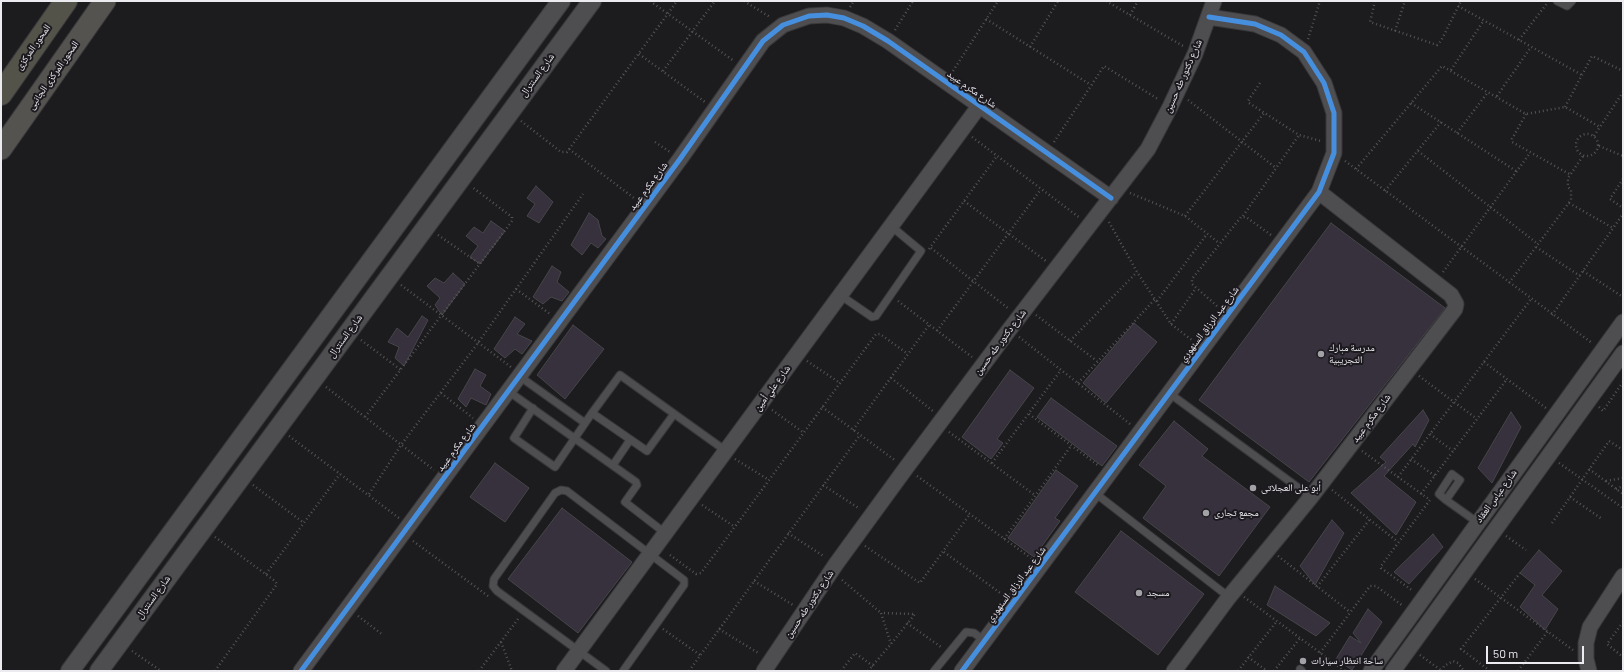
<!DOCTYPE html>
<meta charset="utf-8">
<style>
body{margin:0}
#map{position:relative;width:1624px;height:672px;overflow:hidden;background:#1c1b1e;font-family:Barlow,sans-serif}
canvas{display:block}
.frame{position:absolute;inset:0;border:2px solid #ecebef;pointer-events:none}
.scale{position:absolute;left:1486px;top:646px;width:98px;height:18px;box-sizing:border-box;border:2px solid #ecebef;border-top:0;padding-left:5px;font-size:12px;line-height:14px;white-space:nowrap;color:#ecebef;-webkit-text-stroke:3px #1c1a1f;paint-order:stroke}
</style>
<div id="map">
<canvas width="1624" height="672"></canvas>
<div class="frame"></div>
<div class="scale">50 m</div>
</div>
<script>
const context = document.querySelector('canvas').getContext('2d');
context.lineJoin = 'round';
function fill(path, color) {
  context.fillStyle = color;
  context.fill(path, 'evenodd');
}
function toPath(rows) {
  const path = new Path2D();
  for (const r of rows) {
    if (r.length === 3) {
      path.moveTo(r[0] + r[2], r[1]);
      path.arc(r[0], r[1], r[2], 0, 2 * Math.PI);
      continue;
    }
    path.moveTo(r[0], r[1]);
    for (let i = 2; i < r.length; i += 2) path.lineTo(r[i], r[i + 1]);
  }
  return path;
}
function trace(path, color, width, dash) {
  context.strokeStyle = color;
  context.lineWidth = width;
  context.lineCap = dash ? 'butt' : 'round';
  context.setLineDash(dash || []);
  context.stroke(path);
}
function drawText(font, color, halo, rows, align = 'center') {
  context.font = font + ' Barlow,"Noto Naskh Arabic",sans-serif';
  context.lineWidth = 4;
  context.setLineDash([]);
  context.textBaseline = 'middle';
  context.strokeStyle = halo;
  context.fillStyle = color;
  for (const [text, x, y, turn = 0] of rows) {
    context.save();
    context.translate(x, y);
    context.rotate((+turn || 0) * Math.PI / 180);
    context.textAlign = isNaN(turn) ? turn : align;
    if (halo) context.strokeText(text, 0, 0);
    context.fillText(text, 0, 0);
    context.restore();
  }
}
const building = toPath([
 [536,186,553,202,539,223,527,216,535,204,527,198,536,186],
 [589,213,598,220,602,236,606,239,598,248,591,243,582,255,571,245,589,213],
 [491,221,505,231,480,264,470,257,478,246,466,236,474,227,483,233,491,221],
 [1331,223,1445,308,1309,482,1199,400,1331,223],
 [552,266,561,272,557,282,569,292,562,301,551,297,543,304,533,297,552,266],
 [453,273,465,284,442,315,435,305,440,298,427,286,435,278,444,283,453,273],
 [422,316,428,320,404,366,395,358,399,347,388,342,397,328,408,337,422,316],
 [515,317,525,324,517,334,532,341,522,354,515,349,505,358,494,349,515,317],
 [1134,323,1157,342,1106,403,1083,383,1134,323],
 [573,325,604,349,565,399,537,375,573,325],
 [475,369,486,375,480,386,491,394,486,405,471,398,466,407,458,399,475,369],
 [1010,370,1034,388,997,439,1003,443,991,459,962,437,1010,370],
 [1051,398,1117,446,1102,466,1037,417,1051,398],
 [1423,410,1429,420,1415,447,1413,444,1384,476,1416,502,1396,535,1351,493,1386,462,1380,457,1423,410],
 [1511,412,1521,427,1492,483,1478,468,1511,412],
 [1174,421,1208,449,1202,456,1270,507,1219,576,1143,518,1166,486,1139,465,1174,421],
 [495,463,529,488,505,522,470,497,495,463],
 [1056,470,1078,486,1055,518,1060,521,1034,557,1008,538,1056,470],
 [562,508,632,562,578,633,508,579,562,508],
 [1332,520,1344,533,1315,585,1300,566,1332,520],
 [1121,531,1204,594,1158,655,1075,592,1121,531],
 [1433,534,1443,547,1409,584,1394,572,1433,534],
 [1539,550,1562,571,1542,595,1558,609,1545,630,1520,607,1535,585,1520,573,1539,550],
 [1275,586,1299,602,1330,623,1316,636,1267,605,1275,586],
 [1368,609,1382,622,1352,670,1336,659,1350,636,1361,643,1353,633,1368,609]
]);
fill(building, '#36313c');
trace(building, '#474649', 1);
const service = toPath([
 [1557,1,1567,6,1572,1],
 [840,295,872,317,876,316,921,251,891,226],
 [519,376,585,423],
 [508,391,636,482,637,485,625,502,665,533],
 [1169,393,1311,497],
 [533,408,514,438,555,467,592,413],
 [674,414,647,451,592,413,620,375,726,451],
 [613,465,630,440],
 [1095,493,1229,597],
 [1446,500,1439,494,1452,474,1460,480,1446,500,1477,522],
 [1300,669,1302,671],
 [606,671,497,591,493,586,494,579,555,493,561,490,567,491,684,580,684,585,623,671],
 [934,671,966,632,974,633,985,641]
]);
const minor = toPath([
 [301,671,680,159,763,41,783,25,809,16,827,15,844,18,863,26,888,41,1111,198],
 [564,671,980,105],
 [764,671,836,564,906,468,1009,330,1148,149,1170,107,1195,54,1214,1],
 [962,671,1319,192,1334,153,1334,113,1324,83,1304,52,1281,35,1255,24,1209,17],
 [1174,671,1229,597,1311,497,1455,309,1456,304,1451,295,1319,192],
 [1371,671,1623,322],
 [1393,671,1623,353],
 [1589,671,1586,659,1586,643,1590,627,1623,576]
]);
const tertiary = toPath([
 [70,671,561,1],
 [99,671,592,1]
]);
const secondary = toPath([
 [1,149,105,1]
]);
const trunk = toPath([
 [1,94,66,1]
]);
trace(service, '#38373a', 9);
trace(minor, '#38373a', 17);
trace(tertiary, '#38373a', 20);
trace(secondary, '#38373a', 23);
trace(trunk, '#38373a', 24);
trace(toPath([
 [650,1,734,61],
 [744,1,770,17],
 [1106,1,1183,46],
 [1375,1,1370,22,1437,45,1441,41,1461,1],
 [1458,6,1582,75],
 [850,7,854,1],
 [1130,15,1138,1],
 [986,19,1091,85],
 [895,30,913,1],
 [1395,31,1405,1],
 [1308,39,1320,1],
 [1519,40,1548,2],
 [1030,47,1058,1],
 [639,54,705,102],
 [1451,70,1484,20],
 [663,71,715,1],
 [953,71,998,1],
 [1260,83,1248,101,1249,103,1299,135,1321,141],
 [1497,96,1531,47],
 [1188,100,1276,168],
 [1411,103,1516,171],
 [1565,107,1592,56,1623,71],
 [1526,114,1512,139,1512,142,1571,175],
 [521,121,561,152,567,152,677,1],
 [1457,133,1488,92],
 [1587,145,11],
 [1594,136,1623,92],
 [972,137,1080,218],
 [655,142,670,152],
 [1054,142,1104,66,1158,99],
 [1599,146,1623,156],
 [569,149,634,198],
 [1418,151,1538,244],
 [1345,161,1592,343],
 [1356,169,1442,66,1526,114,1565,107,1600,127],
 [1623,179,1610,199,1623,208],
 [1385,191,1441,122],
 [1130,193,1185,216,1219,243],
 [964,201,1046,261],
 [1569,203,1613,228],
 [1185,216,1264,113],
 [1243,216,1299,135],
 [1109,222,1137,272,1171,324,1193,341],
 [438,235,480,264],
 [1536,247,1580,276],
 [931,248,1009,309],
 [929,249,997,156],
 [1583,271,1623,297],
 [1443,272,1530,153],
 [1509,283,1571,200,1571,190,1568,187,1568,178,1583,156],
 [401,285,511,367],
 [516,289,550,314],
 [898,301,972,357],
 [1157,301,1207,234],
 [1217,306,1192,284,1192,279,1241,217,1246,217,1271,235],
 [1036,315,1097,361],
 [1552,315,1623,214],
 [1171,324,1196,288],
 [937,331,1041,189],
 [1019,337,1130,424],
 [361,340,401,370],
 [1070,341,1137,272],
 [807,361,840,383],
 [1484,362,1546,408],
 [1419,376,1477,419],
 [891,378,933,411],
 [1078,383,1155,299],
 [326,387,434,470],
 [441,393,473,418],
 [822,407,896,461],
 [1599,407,1603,411,1623,382],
 [772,410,804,433],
 [1029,414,1099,466],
 [365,417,512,221,512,217,472,187],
 [853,430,929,325],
 [949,432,1036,496],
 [1430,434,1453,451],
 [289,436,399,518],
 [1362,451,1430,500,1381,566,1381,568,1413,591],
 [735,459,769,480],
 [1411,459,1435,476],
 [992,463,1061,370],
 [1559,463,1623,508],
 [1589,469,1623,494],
 [917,476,1031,558],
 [1398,477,1531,299],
 [1606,481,1623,478],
 [253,485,304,523],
 [823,485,860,509],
 [1616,489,1623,486],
 [1332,490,1398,542],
 [369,494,401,445,478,343,583,194],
 [1421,494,1507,379],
 [1570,497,1602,519],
 [702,505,735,527],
 [1552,523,1609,441,1623,450],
 [788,533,825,557],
 [1506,536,1526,550],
 [215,537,275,581,277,584,215,671],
 [1004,539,1071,446],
 [413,541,488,596],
 [865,546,920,583,970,514],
 [944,552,1003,595],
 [670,555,696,574,701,573,876,334,880,334,908,354],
 [1278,556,1350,612],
 [266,574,340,474],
 [1475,579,1573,650],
 [842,580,881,613],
 [754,581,793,605],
 [1317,587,1370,519],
 [1244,597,1345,671],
 [358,616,383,635],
 [1623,622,1607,644,1623,657],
 [907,623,941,647],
 [663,629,700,655],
 [719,629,760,654],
 [501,642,512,671],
 [132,651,161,671],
 [1320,653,1370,586,1376,586,1403,606],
 [1420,655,1442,671],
 [1248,657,1267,671],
 [479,671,518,619],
 [689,671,860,435],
 [841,671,855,653,873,666],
 [868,671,891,644,915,614,881,613,891,644],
 [1238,671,1277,621],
 [1274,671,1300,638],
 [1442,671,1444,666,1453,661,1458,663,1464,671],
 [1490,671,1461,649,1520,573],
 [1518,671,1548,631]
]), '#545355', 2.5, [1, 3]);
trace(service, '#4e4d4f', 7);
trace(minor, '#4e4d4f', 15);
trace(tertiary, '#4e4d4f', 18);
trace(secondary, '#545350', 21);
trace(trunk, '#54534a', 22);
trace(toPath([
 [301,671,680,159,763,41,783,25,809,16,827,15,844,18,863,26,888,41,1111,198],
 [962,671,1319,192,1334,153,1334,113,1324,83,1304,52,1281,35,1255,24,1209,17]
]), '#468fdf', 5);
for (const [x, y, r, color] of [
 [1321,354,4,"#a3a2a6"],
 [1253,488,4,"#a3a2a6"],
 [1206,513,4,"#a3a2a6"],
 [1139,593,4,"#a3a2a6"],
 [1303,661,4,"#a3a2a6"]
]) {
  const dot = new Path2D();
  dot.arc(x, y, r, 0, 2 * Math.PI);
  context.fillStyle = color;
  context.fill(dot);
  trace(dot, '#1c1a1f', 1.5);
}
drawText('10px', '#ecebef', '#1c1a1f', [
 ["المحور المركزى",33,47,-55],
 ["المحور المركزى الجانبى",53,75,-55],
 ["شارع السنترال",537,75,-54],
 ["شارع دكتور طه حسين",1183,76,-66],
 ["شارع مكرم عبيد",972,89,35],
 ["شارع مكرم عبيد",648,186,-53],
 ["شارع عبد الرزاق السنهوري",1209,324,-53],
 ["شارع السنترال",345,336,-54],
 ["شارع دكتور طه حسين",1000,342,-53],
 ["شارع علي أمين",772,388,-54],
 ["شارع مكرم عبيد",1371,418,-53],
 ["شارع مكرم عبيد",456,447,-53],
 ["شارع عباس العقاد",1496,496,-54],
 ["شارع عبد الرزاق السنهوري",1016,584,-53],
 ["شارع السنترال",153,597,-54],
 ["شارع دكتور طه حسين",809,604,-56]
]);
drawText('10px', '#ecebef', '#1c1a1f', [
 ["مدرسة مبارك",1329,348],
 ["التجريبية",1329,360],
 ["أبو على العجلاتى",1261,488],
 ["مجمع تجارى",1214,513],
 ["مسجد",1147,593],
 ["ساحة انتظار سيارات",1311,661]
], 'left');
</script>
